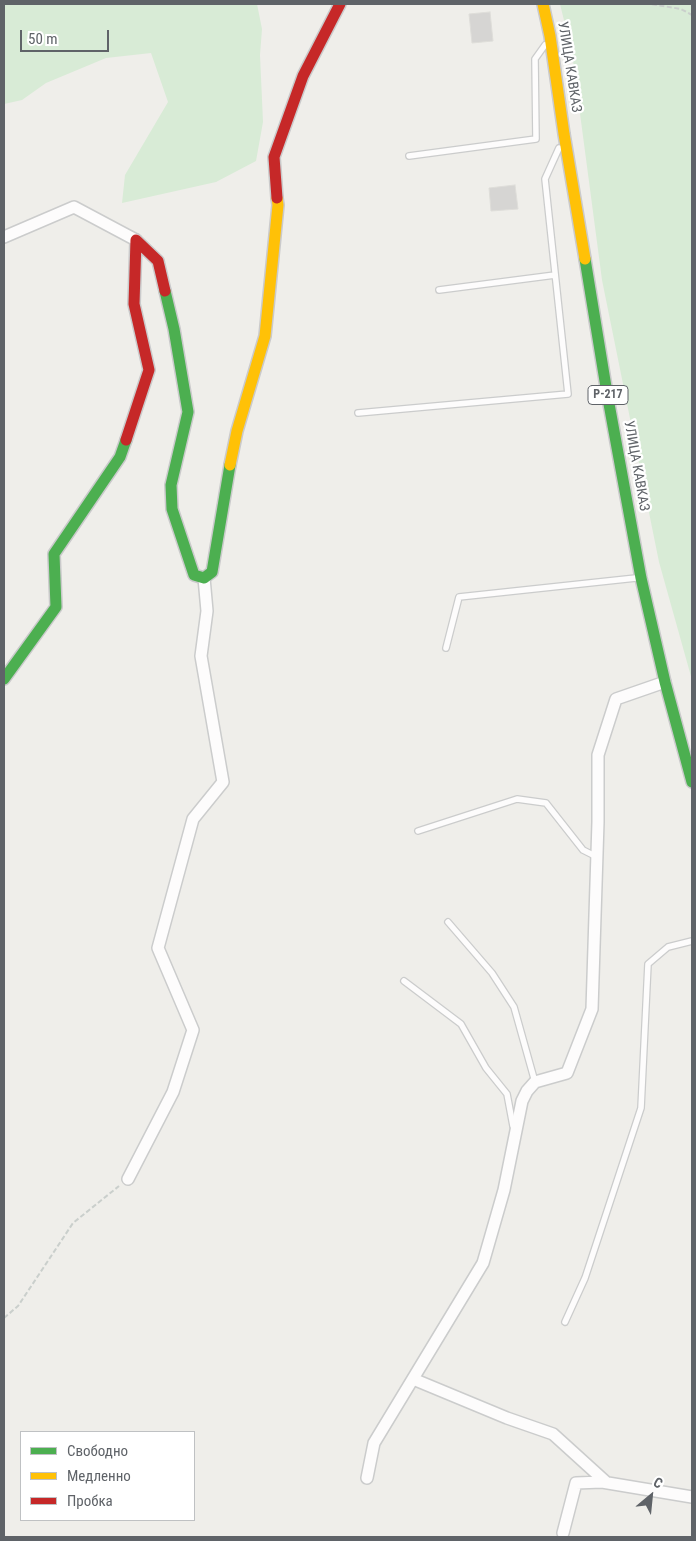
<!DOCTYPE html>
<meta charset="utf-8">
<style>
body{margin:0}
#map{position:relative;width:696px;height:1541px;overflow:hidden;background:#efeeea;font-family:"Roboto Condensed",sans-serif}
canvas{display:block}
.frame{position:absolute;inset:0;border:5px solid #5f6368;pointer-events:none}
.legend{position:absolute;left:20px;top:1431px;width:175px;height:90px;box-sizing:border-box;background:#fff;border:1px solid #bfc1c3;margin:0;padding:6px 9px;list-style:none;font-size:15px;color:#5f6368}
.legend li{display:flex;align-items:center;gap:10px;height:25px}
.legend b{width:25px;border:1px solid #bfc1c3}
.north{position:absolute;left:626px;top:1471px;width:50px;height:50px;-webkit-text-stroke:4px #fff;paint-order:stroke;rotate:28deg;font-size:14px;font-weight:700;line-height:20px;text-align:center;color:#5f6368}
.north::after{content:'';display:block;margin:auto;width:18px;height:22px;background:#5f6368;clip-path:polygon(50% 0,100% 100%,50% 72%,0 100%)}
.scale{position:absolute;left:20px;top:30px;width:89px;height:22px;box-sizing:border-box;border:2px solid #5f6368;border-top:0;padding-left:6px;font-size:15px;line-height:18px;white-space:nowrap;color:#5f6368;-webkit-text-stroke:4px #fff;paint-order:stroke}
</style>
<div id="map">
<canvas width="696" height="1541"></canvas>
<div class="frame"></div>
<ul class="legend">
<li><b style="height:6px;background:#4caf50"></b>Свободно</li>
<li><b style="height:6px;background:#ffc107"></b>Медленно</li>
<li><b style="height:6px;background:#c62828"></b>Пробка</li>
</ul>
<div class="north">С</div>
<div class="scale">50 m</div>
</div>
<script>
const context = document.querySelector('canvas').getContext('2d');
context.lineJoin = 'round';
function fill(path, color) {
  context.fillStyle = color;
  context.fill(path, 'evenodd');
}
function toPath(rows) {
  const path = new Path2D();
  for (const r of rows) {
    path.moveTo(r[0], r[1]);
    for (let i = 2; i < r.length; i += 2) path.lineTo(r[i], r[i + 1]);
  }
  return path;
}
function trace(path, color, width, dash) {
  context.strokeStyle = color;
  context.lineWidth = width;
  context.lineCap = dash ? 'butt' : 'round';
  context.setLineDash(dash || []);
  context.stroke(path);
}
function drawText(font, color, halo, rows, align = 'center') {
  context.font = font + ' "Roboto Condensed",sans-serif';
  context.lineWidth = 4.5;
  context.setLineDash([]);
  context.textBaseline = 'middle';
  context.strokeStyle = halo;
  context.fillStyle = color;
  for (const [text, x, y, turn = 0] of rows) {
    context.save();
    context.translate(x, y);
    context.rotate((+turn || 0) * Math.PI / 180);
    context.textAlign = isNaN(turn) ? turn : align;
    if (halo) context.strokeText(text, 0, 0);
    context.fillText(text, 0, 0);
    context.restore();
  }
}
fill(toPath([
 [4,4,257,4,262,29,260,55,263,122,256,161,216,182,122,203,125,175,168,102,151,53,106,58,46,83,22,100,4,104],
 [560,4,692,4,692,680,659,562,602,280,572,53]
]), '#d8ebd6');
const building = toPath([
 [490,12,493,41,472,43,469,14,490,12],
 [515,185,518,209,491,211,489,188,515,185]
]);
fill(building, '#d6d5d3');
trace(building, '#deddd9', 1);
const lane = toPath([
 [409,156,536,139,535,59,545,45],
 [439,290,555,275],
 [358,413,568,394,545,179,559,148],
 [446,648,459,597,636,578],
 [418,831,517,799,546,803,583,850,597,857],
 [448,922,492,973,514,1007,535,1082],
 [404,981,461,1024,486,1068,507,1094,513,1126],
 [565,1322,585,1278,641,1108,648,964,668,947,692,941]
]);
const street = toPath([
 [4,237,74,207,136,240],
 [128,1179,173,1092,193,1030,158,948,193,819,223,782,201,656,207,611,204,578],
 [413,1379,507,1418,553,1434,607,1483],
 [367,1478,374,1443,483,1263,504,1190,522,1101,527,1091,535,1082,567,1073,592,1009,598,822,598,755,616,699,665,682],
 [563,1533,576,1483,602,1482,692,1497]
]);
const fast = toPath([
 [585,259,607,393,641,578,665,682,692,782],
 [165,291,174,329,188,412,171,485,172,509,194,575,204,578,212,572,230,465],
 [4,679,56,607,54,554,120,457,126,440]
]);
const slow = toPath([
 [543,4,550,36,564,134,585,259],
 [230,465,237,431,265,336,278,205,277,198]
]);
const jam = toPath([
 [277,198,274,157,303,76,340,4],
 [126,440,149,370,134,304,136,240,158,261,165,291]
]);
trace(lane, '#cbcccc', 8);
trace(street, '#cbcccc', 14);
trace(fast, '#cacacb', 14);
trace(slow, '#cacacb', 14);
trace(jam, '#cacacb', 14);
trace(toPath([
 [622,4,651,4,681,9,692,15],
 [4,1318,18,1306,73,1223,119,1186]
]), '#cacfcc', 2, [5, 2.5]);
trace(lane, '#fdfcfc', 5.5);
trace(street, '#fdfcfc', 11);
trace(fast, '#4caf50', 11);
trace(slow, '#ffc107', 11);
trace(jam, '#c62828', 11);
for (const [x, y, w] of [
 [608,395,40]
]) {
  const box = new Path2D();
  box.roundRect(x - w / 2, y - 9.5, w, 19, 4);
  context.fillStyle = '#fff';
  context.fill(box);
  trace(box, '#5f6368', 1);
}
drawText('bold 12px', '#5f6368', null, [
 ["Р-217",608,395]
]);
drawText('14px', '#5f6368', '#fff', [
 ["УЛИЦА КАВКАЗ",569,67,81],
 ["УЛИЦА КАВКАЗ",636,466,80]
]);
</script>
